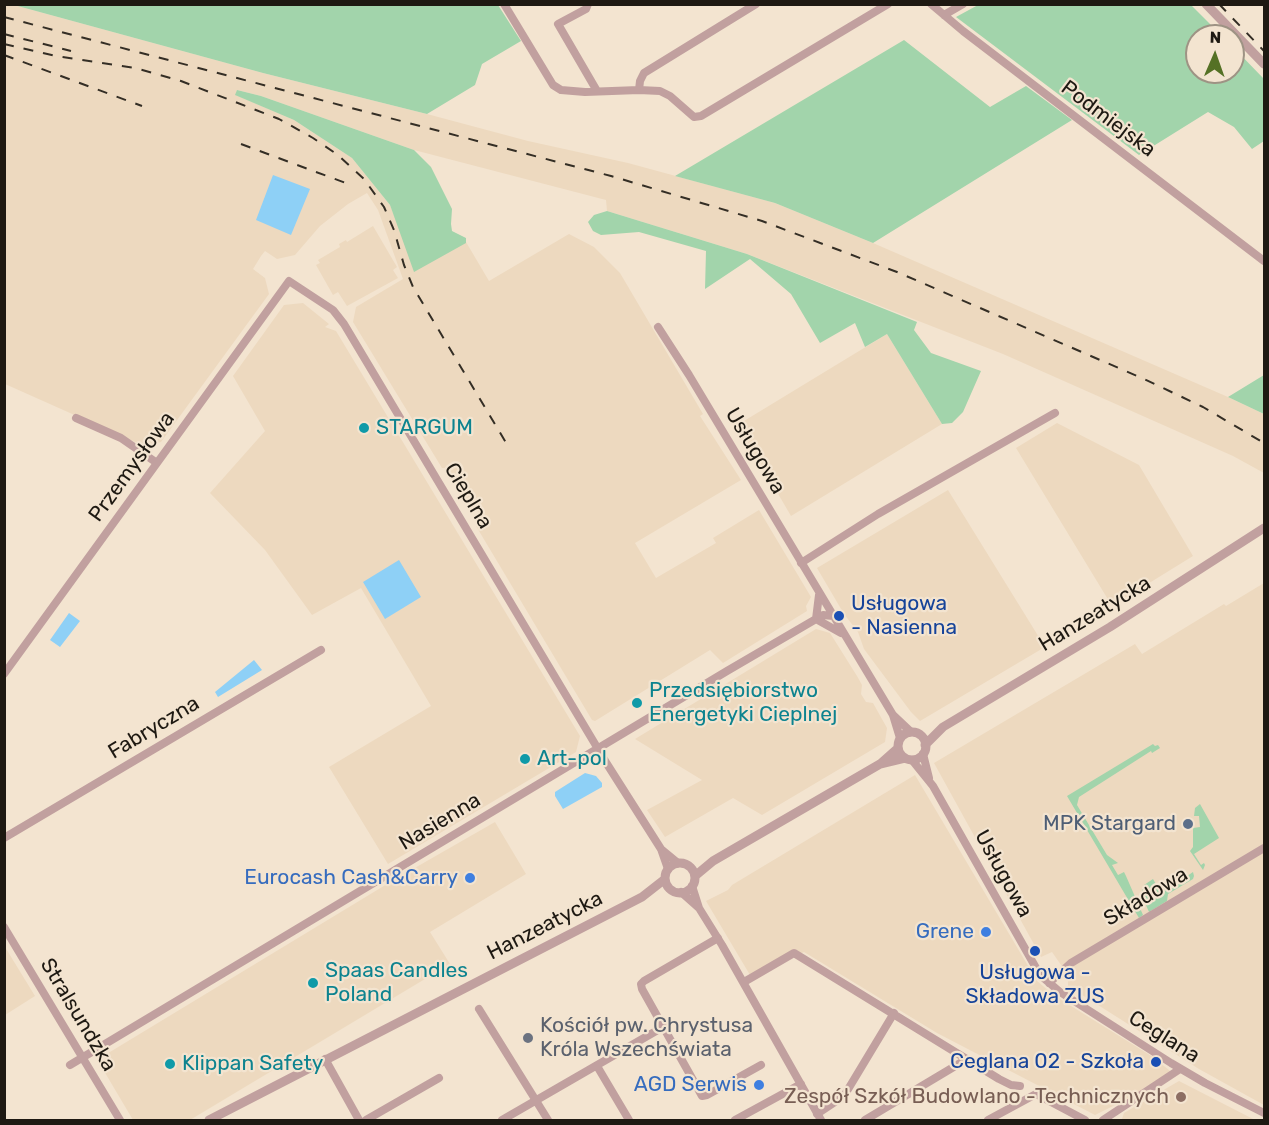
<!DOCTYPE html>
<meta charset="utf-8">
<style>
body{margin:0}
#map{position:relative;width:1269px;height:1125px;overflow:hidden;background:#f3e4d0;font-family:Rubik,sans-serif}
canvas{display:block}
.frame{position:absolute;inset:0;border:6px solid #1e1912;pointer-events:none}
.north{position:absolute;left:1185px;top:24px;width:60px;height:60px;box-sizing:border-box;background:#f3e4d0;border:2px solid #9e9384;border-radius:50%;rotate:2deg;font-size:16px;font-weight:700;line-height:24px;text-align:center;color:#1e1912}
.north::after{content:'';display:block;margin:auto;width:21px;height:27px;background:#557125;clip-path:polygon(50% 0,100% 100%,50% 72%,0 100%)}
</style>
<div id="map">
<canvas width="1269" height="1125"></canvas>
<div class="frame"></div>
<div class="north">N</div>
</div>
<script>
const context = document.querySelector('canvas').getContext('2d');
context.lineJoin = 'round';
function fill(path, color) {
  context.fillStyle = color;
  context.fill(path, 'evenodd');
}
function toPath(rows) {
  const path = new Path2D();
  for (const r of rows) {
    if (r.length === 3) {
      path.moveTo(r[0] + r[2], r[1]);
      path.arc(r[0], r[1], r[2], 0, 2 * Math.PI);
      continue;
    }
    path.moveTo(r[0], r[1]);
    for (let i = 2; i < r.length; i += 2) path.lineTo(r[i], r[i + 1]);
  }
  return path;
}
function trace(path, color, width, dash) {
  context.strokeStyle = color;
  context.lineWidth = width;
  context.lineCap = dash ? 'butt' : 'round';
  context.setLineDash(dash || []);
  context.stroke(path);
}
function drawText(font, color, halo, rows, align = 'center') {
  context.font = font + ' Rubik,sans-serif';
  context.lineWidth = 4.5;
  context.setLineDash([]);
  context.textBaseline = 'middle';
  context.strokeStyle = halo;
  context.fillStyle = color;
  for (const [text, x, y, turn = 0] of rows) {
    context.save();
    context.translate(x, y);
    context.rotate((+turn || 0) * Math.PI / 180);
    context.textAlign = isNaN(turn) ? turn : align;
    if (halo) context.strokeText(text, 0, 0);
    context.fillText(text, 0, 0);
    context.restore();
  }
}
fill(toPath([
 [4,5,14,5,263,73,427,114,528,141,628,163,775,203,873,243,1228,397,1264,414,1264,473,1233,456,1003,354,747,254,607,211,606,200,414,150,261,96,237,90,236,95,294,120,352,158,390,205,402,235,466,242,489,281,569,234,594,247,620,273,703,414,700,416,741,480,635,543,656,578,716,543,713,538,759,510,811,597,806,606,807,611,723,663,710,650,595,721,592,720,476,526,482,522,475,505,471,507,467,503,446,468,442,468,353,322,356,307,403,279,378,210,367,193,348,204,320,226,295,255,277,259,265,251,261,256,253,269,265,278,269,294,161,442,144,446,5,384],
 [373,226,397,267,393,270,398,278,347,306,338,292,333,295,316,265,320,263,318,260,340,247,339,244,346,240,347,242],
 [303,303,329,324,325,327,336,331,580,736,576,752,388,864,329,767,431,706,361,588,312,615,265,550,210,493,265,431,233,376,284,305],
 [887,334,942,424,791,516,742,432,744,421],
 [1057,423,1139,465,1193,556,1112,606,1016,448],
 [948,490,1045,647,920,721,911,712,864,649,858,632,844,614,817,568],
 [1264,583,1264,1105,1199,1069,1068,986,1068,975,1052,952,1041,957,934,763,1135,644,1142,654,1224,604,1226,606],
 [816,629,830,633,857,676,862,685,861,694,866,702,873,703,887,728,885,742,762,815,733,798,665,837,647,810,702,780,635,739],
 [915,775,1037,981,1055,996,1153,1057,1175,1075,1095,1115,937,1033,804,952,750,975,706,901,728,890,732,885],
 [495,822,526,874,430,932,450,964,190,1120,133,1120,104,1071,105,1055,392,881],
 [5,947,35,996,5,1015,4,1015],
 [1179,1081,1255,1120,1125,1120,1122,1119,1124,1113]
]), '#edd9bf');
fill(toPath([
 [14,5,498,5,521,41,482,64,475,85,427,114,263,73],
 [978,5,1191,5,1222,36,1197,36,1197,72,1233,72,1233,47,1264,79,1264,141,1252,149,1234,127,1208,112,1139,155,956,17],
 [904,40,990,107,1026,86,1072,120,873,243,775,203,675,176],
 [237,90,261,96,414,150,431,167,452,209,451,224,452,231,466,238,466,243,414,272,390,205,352,158,294,120,235,95],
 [607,211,747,254,917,322,914,330,931,353,981,371,963,412,952,423,942,424,887,334,865,347,855,323,820,343,791,294,750,259,705,289,706,251,639,232,601,235,593,231,588,222,594,215],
 [1264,375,1264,414,1228,397],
 [1153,744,1155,746,1158,745,1160,748,1152,753,1151,751,1079,797,1077,805,1107,855,1118,863,1112,865,1118,875,1124,872,1126,876,1143,915,1139,918,1067,796],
 [1200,804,1219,838,1194,854,1201,865,1204,863,1205,865,1203,870,1190,851,1193,847,1193,828,1200,827,1199,816,1194,816,1195,808],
 [1193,872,1194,876,1193,879,1168,894,1167,901,1149,912,1141,894,1144,885,1153,879,1157,886,1168,879,1174,885]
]), '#a2d4ab');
fill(toPath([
 [273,175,310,189,291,235,256,220],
 [399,560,421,597,385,619,363,582],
 [69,613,80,621,60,647,50,640],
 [254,660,262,670,218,697,215,692],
 [585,773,596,776,602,783,602,787,563,809,555,796,555,792]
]), '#8ed0f6');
trace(toPath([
 [504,4,553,85,561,90,585,92,639,90,640,81,644,73,756,4],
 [588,4,586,9,558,24,597,91],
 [931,4,963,31,1264,261],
 [944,15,963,4],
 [639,90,660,91,670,96,694,117,701,116,888,4],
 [658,327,689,375,893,715,900,738],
 [76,418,121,438,157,463],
 [801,563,878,514,1055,413],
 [816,619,841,633],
 [816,619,819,595],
 [4,674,289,281,333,310,344,324,607,764,661,849,668,869],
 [893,715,911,732],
 [923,754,929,778],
 [912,760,933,786,1040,975,1060,992,1171,1063,1205,1083,1264,1113],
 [4,838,321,650],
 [661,849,678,863],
 [692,886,699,908],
 [681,892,699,908,722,945,821,1120],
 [4,927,120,1120],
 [718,938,644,981,641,984,642,989,702,1096,707,1095,761,1065],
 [744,982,794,953,999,1079,1011,1085,1020,1086],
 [1049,983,1071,963,1264,848],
 [479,1009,548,1120],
 [325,1059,359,1120],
 [70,1065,727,671,816,619,823,615,833,616],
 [597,1066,629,1120],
 [817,1114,844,1096,894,1013],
 [366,1120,439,1078],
 [502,1120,663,1027],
 [735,1120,801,1084],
 [865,1120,967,1059],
 [988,1120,1036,1094,1085,1120],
 [1103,1120,1180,1069]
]), '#c1a09f', 8);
trace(toPath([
 [1206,4,1264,64],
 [912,746,14],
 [925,745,943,727,1110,627,1264,528],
 [880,764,905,758],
 [680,878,15],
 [695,876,713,861,880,764,898,748],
 [209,1120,642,897,665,879]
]), '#c1a09f', 9);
trace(toPath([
 [1219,4,1264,51],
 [4,17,611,176,762,221,897,272,1144,379,1203,407,1264,443],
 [4,34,71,51],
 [4,44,56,56,135,68,181,81,279,119,313,138,338,155,364,179,384,207,394,230,404,265,413,287,508,446],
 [4,55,142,106],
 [241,144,351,185]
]), '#342e25', 2, [10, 10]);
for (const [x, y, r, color] of [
 [364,428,6,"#0f9aa8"],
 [839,616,6,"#1a4fb4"],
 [637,703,6,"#0f9aa8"],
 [525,759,6,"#0f9aa8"],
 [1188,824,6,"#5c6f8a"],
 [470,878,6,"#3f7fe0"],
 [986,932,6,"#3f7fe0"],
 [1035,951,6,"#1a4fb4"],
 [313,983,6,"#0f9aa8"],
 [528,1038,6,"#6b7280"],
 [1156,1062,6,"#1a4fb4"],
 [170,1064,6,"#0f9aa8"],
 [759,1085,6,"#3f7fe0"],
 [1181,1097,6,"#8d6e63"]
]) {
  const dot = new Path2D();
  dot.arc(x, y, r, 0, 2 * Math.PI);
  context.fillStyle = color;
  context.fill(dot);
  trace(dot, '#f3e4d0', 2);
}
drawText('21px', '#1e1912', '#f3e4d0', [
 ["Podmiejska",1108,119,37],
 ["Usługowa",755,451,59],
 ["Przemysłowa",132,467,-54],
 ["Cieplna",468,496,59],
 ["Hanzeatycka",1095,614,-31],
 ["Fabryczna",154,728,-31],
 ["Nasienna",440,822,-31],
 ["Usługowa",1003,874,61],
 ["Składowa",1146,897,-31],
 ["Hanzeatycka",545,926,-27],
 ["Stralsundzka",78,1015,59],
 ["Ceglana",1164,1037,32]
]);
drawText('21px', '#0d838f', '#f3e4d0', [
 ["STARGUM",376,428],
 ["Przedsiębiorstwo",649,691],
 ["Energetyki Cieplnej",649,715],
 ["Art-pol",537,759],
 ["Spaas Candles",325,971],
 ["Poland",325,995],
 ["Klippan Safety",182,1064]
], 'left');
drawText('21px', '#164399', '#f3e4d0', [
 ["Usługowa",851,604],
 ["- Nasienna",851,628],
 ["Usługowa -",1035,973,"center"],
 ["Składowa ZUS",1035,997,"center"],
 ["Ceglana 02 - Szkoła",1144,1062,"right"]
], 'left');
drawText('21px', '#4e5e75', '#f3e4d0', [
 ["MPK Stargard",1176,824]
], 'right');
drawText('21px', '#366cbe', '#f3e4d0', [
 ["Eurocash Cash&Carry",458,878],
 ["Grene",974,932],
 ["AGD Serwis",747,1085]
], 'right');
drawText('21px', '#5b616d', '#f3e4d0', [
 ["Kościół pw. Chrystusa",540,1026],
 ["Króla Wszechświata",540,1050]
], 'left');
drawText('21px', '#785e54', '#f3e4d0', [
 ["Zespół Szkół Budowlano -Technicznych",1169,1097]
], 'right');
</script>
